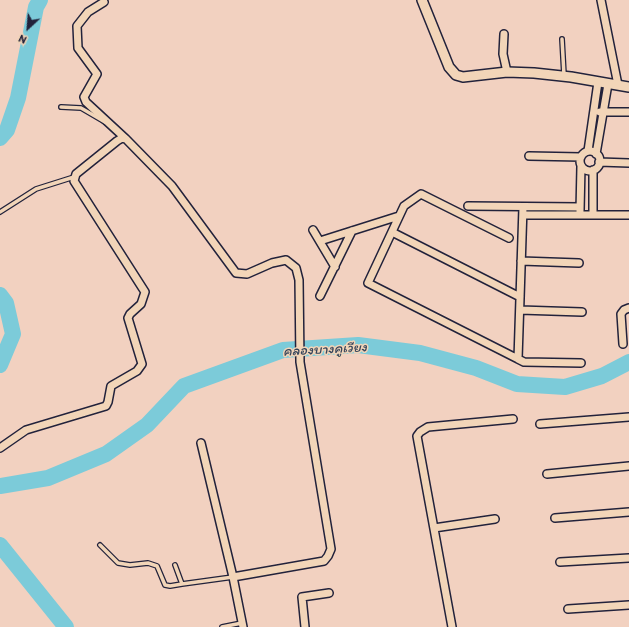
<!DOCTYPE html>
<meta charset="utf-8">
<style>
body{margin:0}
#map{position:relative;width:629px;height:627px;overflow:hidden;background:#f2d1c0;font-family:Itim,sans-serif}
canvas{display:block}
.north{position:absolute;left:8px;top:8px;width:40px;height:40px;-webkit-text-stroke:3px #f2d5b8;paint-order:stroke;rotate:206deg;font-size:11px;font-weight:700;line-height:16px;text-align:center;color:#22223b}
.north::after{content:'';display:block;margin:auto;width:14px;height:18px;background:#22223b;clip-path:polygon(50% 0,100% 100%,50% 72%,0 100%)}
</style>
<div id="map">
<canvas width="629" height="627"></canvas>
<div class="north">N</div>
</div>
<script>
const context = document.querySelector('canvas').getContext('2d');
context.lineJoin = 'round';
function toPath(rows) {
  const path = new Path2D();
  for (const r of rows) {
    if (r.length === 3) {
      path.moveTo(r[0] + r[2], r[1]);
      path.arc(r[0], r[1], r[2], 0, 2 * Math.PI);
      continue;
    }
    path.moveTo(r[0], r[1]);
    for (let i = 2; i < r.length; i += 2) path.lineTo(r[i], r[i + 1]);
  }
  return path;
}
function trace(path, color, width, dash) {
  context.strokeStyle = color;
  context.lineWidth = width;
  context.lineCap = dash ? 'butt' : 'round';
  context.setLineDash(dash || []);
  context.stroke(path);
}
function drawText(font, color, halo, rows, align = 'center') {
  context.font = font + ' Itim,"Playpen Sans Thai",sans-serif';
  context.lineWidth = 3;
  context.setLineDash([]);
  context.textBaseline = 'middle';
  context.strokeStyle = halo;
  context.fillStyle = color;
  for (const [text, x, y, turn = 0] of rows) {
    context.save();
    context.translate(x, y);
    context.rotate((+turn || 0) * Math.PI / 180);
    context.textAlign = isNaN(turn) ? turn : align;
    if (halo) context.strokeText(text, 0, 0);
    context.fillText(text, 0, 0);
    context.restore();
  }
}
trace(toPath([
 [0,138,7,130,18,98,36,7,40,0],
 [0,295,6,303,13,334,0,365],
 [0,486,48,478,106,454,147,425,184,386,283,350,358,345,420,353,476,368,517,384,565,387,602,376,629,362],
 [0,545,66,627]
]), '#7ccbd9', 16);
const service = toPath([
 [562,39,564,75],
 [61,107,81,108,105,122],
 [0,212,36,189,74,177],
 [100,545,118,563,130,565,148,563,157,566,165,585,170,586,182,584],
 [175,565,182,584,233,577],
 [222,627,242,623]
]);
const minor = toPath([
 [601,0,618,85],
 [104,2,88,12,77,26,78,48,97,74,84,97,86,102,126,139],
 [504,34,503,54,507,72],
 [600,112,629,112],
 [588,151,598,82],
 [590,161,10],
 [596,154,608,84],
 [529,156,581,157],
 [599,162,629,163],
 [593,170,593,215],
 [468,206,580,207],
 [580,211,581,166],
 [523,215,629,215],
 [313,230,335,267],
 [392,232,520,297],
 [509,238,421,194,404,206,368,283,518,359,523,207],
 [320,241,399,216],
 [521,261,579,263],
 [320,296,352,231],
 [520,310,582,312],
 [623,344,621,314,624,310,629,308],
 [518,359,524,362,581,363],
 [540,424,629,417],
 [201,443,233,577],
 [0,448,26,430,106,406,108,402,111,386,137,371,142,364,128,318,130,314,141,304,145,292,74,181,76,174,117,141,122,138,126,139,172,186,236,273,247,274,272,263,286,260,296,268,299,280,300,362,331,549,328,556,324,561,233,577,243,627],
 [547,474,629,466],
 [555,518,629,512],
 [434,528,495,519],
 [560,562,629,558],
 [568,609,629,605],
 [305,627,302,597,329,593],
 [452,627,417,436,420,432,428,427,513,419]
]);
const tertiary = toPath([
 [422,0,449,67,456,75,463,77,507,72,534,73,571,77,629,87]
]);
trace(service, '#22223b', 6);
trace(minor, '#22223b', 10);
trace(tertiary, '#22223b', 12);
trace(service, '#f2d5b8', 3.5);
trace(minor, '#f2d5b8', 7);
trace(tertiary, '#f2d5b8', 9);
drawText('italic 14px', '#34445b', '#f2d5b8', [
 ["คลองบางคูเวียง",325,350,-3]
]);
</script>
